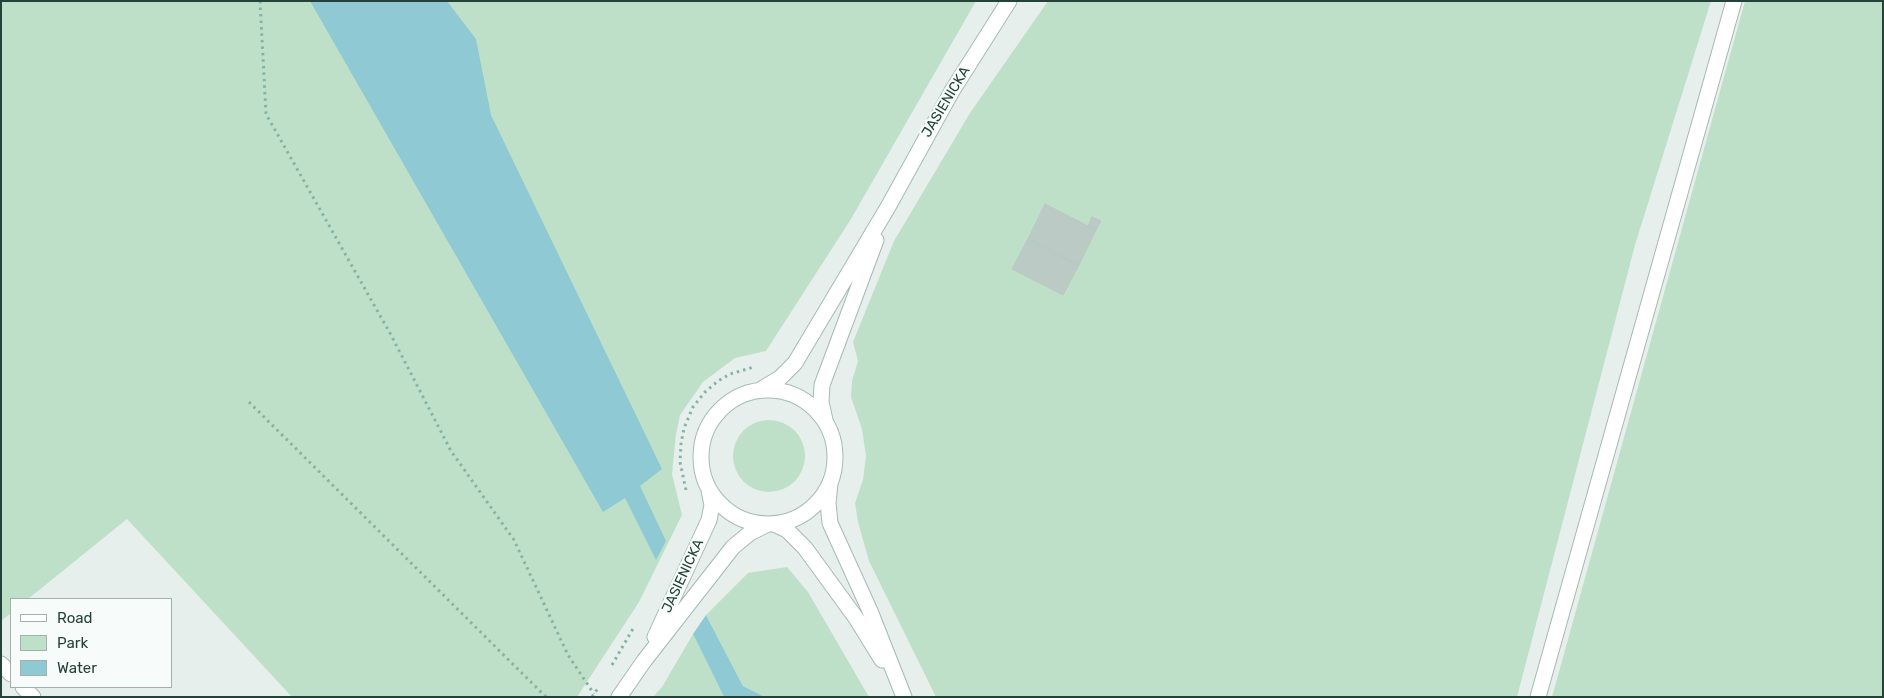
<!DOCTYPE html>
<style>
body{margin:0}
#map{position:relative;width:1884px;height:698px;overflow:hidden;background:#e6efeb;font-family:Rubik,sans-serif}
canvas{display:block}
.frame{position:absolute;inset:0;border:2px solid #24423a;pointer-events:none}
.legend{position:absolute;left:10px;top:598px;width:162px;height:90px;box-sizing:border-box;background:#f7fbf9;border:1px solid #a3b1ad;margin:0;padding:6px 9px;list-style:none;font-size:15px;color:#24423a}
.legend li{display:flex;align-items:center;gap:10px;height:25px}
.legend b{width:25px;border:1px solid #a3b1ad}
</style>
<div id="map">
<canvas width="1884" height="698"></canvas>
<div class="frame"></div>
<ul class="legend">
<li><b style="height:6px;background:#fff"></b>Road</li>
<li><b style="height:14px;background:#bfe0c8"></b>Park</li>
<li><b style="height:14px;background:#8ec9d4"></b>Water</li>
</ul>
</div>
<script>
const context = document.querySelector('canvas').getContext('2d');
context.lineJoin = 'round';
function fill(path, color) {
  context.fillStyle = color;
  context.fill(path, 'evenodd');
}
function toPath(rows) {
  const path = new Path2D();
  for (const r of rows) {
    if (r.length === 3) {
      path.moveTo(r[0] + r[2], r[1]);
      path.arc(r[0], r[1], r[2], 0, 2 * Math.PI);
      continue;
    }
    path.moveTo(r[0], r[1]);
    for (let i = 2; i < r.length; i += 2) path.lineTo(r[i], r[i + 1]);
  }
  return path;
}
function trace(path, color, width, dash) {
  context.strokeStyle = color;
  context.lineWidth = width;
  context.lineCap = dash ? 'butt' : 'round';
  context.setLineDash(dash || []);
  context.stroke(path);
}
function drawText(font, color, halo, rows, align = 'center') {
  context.font = font + ' Rubik,sans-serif';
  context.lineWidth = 4.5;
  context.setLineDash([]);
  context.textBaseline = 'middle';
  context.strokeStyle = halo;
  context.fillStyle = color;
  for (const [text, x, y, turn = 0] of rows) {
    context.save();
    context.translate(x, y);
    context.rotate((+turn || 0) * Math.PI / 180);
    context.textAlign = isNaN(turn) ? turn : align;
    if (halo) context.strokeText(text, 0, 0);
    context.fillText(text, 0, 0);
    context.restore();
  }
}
fill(toPath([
 [1,1,976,1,851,219,766,351,735,358,703,382,680,415,676,434,672,474,682,515,639,602,577,697,292,697,127,519,28,599,11,599,11,613,1,621],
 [1048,1,1711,1,1635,245,1517,697,936,697,869,561,858,522,855,503,863,480,866,456,862,429,851,397,852,381,858,361,853,342,894,241,970,113],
 [1745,1,1883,1,1883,697,1552,697],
 [769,456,36],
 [787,567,808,592,869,697,765,697,743,686,706,615,748,573],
 [693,634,724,697,653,697,662,687]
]), '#bfe0c8');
fill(toPath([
 [310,1,447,1,476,39,491,115,662,469,640,486,666,541,656,560,625,498,603,512],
 [706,615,743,686,765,697,724,697,693,634]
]), '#8ec9d4');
const building = toPath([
 [1045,204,1096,230,1079,265,1028,239,1045,204],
 [1092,217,1101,221,1096,230,1088,226,1092,217],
 [1028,239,1079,265,1063,295,1012,269,1028,239]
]);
fill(building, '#bbcac4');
trace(building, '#b8c9c2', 1);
const lane = toPath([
 [1538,697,1734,1]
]);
const street = toPath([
 [830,483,828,503,830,523,870,611,904,697],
 [774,524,787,530,805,548,856,618,882,660],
 [1,664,11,674],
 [23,687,33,697]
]);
const secondary = toPath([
 [768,457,67],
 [760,390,780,378,795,363,888,207,952,91,1009,1],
 [825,420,821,402,822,385,876,240],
 [655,637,709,520,712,505,709,490],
 [619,697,644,661,733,547,750,533,768,524]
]);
trace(lane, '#a8b8b2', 17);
trace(street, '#a8b8b2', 17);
trace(secondary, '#a4bbb3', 17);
trace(toPath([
 [260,1,266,114,391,335,451,451,514,540,568,655,594,694],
 [249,402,546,697],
 [686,490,680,462,681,444,684,428,693,407,705,392,718,381,730,374,754,367],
 [612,665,634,627],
 [592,697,598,688]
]), '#86b3a5', 3, [2.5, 4]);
trace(lane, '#fff', 15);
trace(street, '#fff', 15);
trace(secondary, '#fff', 15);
drawText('14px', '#24423a', '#f7fbf9', [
 ["JASIENICKA",946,102,-59],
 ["JASIENICKA",683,576,-65]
]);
</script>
